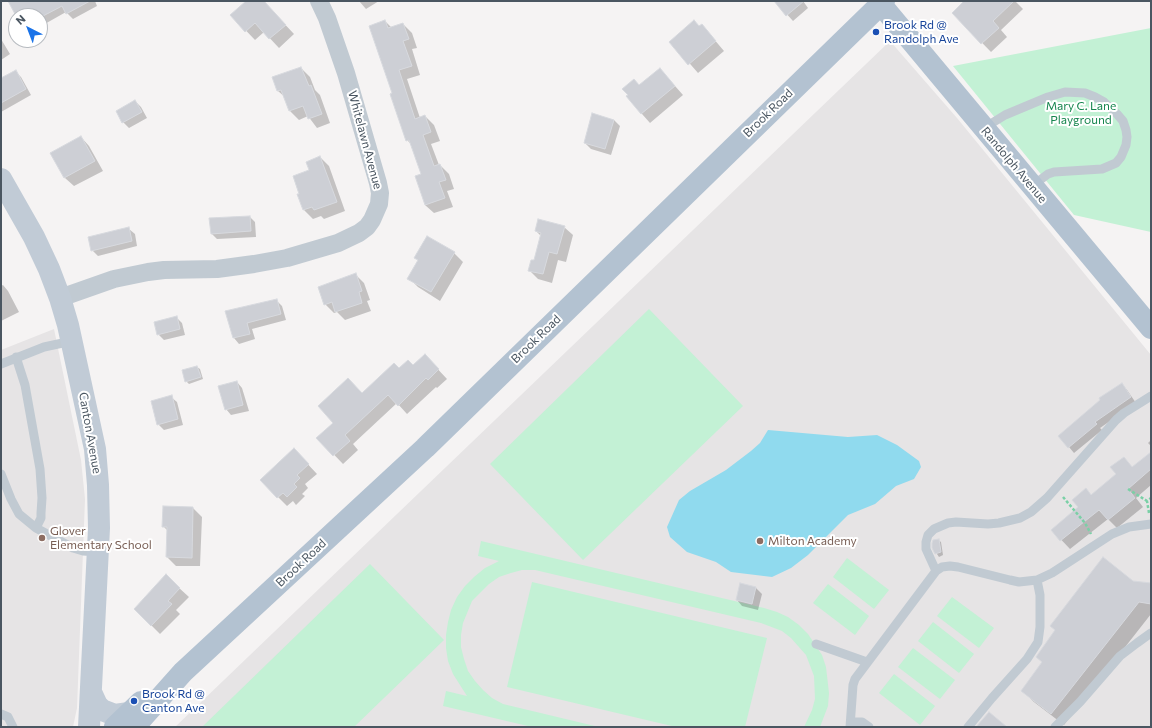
<!DOCTYPE html>
<style>
body{margin:0}
#map{position:relative;width:1152px;height:728px;overflow:hidden;background:#f5f3f3;font-family:Commissioner,sans-serif}
canvas{display:block}
.frame{position:absolute;inset:0;border:2px solid #4a5661;pointer-events:none}
.north{position:absolute;left:8px;top:8px;width:40px;height:40px;box-sizing:border-box;background:#fff;border:1px solid #b7bbc0;border-radius:50%;rotate:318deg;font-size:11px;font-weight:700;line-height:16px;text-align:center;color:#4a5661}
.north::after{content:'';display:block;margin:auto;width:14px;height:18px;background:#1a73e8;clip-path:polygon(50% 0,100% 100%,50% 72%,0 100%)}
</style>
<div id="map">
<canvas width="1152" height="728"></canvas>
<div class="frame"></div>
<div class="north">N</div>
</div>
<script>
const context = document.querySelector('canvas').getContext('2d');
context.lineJoin = 'round';
function fill(path, color) {
  context.fillStyle = color;
  context.fill(path, 'evenodd');
}
function toPath(rows) {
  const path = new Path2D();
  for (const r of rows) {
    path.moveTo(r[0], r[1]);
    for (let i = 2; i < r.length; i += 2) path.lineTo(r[i], r[i + 1]);
  }
  return path;
}
function trace(path, color, width, dash) {
  context.strokeStyle = color;
  context.lineWidth = width;
  context.lineCap = dash ? 'butt' : 'round';
  context.setLineDash(dash || []);
  context.stroke(path);
}
function drawText(font, color, halo, rows, align = 'center') {
  context.font = font + ' Commissioner,sans-serif';
  context.lineWidth = 4;
  context.setLineDash([]);
  context.textBaseline = 'middle';
  context.strokeStyle = halo;
  context.fillStyle = color;
  for (const [text, x, y, turn = 0] of rows) {
    context.save();
    context.translate(x, y);
    context.rotate((+turn || 0) * Math.PI / 180);
    context.textAlign = isNaN(turn) ? turn : align;
    if (halo) context.strokeText(text, 0, 0);
    context.fillText(text, 0, 0);
    context.restore();
  }
}
fill(toPath([
 [890,41,957,118,1151,355,1151,727,175,727],
 [54,329,81,460,85,499,77,708,73,727,1,727,1,350]
]), '#e6e4e5');
fill(toPath([
 [1151,28,1151,232,1074,215,953,66],
 [649,309,743,406,583,560,490,464],
 [481,541,764,608,777,612,788,617,799,625,808,634,822,655,826,667,829,693,828,706,820,727,804,727,812,710,815,699,814,676,806,655,791,638,782,631,761,623,535,570,522,570,511,573,499,577,489,584,472,601,463,623,461,635,461,647,464,659,468,671,475,681,483,690,492,698,503,704,599,727,532,727,443,706,446,691,467,696,453,674,448,661,446,648,446,635,448,622,451,610,457,597,465,586,474,577,485,568,499,561,478,556],
 [847,558,889,590,874,609,833,577],
 [370,564,444,640,354,727,202,727],
 [532,582,767,638,745,727,676,727,507,687],
 [828,584,869,616,855,635,813,603],
 [952,597,994,628,979,648,937,616],
 [933,622,974,654,959,673,918,641],
 [913,648,955,680,940,699,898,667],
 [894,674,935,706,920,725,879,693]
]), '#c3f1d5');
fill(toPath([
 [768,430,848,437,877,435,897,445,919,461,921,467,914,479,896,486,875,504,848,515,808,555,791,568,772,577,731,572,716,562,687,552,670,537,667,527,679,500,690,491,726,470,751,451,760,443]
]), '#90daee');
fill(toPath([
 [10,1,95,1,97,6,73,19,66,12,43,25,40,23,40,16,17,16],
 [247,1,263,1,294,34,279,48,264,32,255,40,232,16],
 [359,1,379,1,366,9],
 [775,1,803,1,808,8,793,21],
 [966,1,1015,1,1023,9,1001,30,1007,37,991,52,953,13],
 [385,21,392,28,403,24,412,33,417,48,412,49,420,75,407,79,420,118,425,116,434,125,440,141,431,144,439,165,440,165,449,174,454,189,447,191,453,207,434,213,425,205,422,175,413,146,407,140,393,94],
 [702,25,724,51,698,73,671,42],
 [1,39,10,54,1,60],
 [301,68,310,77,315,90,320,95,330,123,317,128,308,116,299,120,290,111,286,98,278,91],
 [660,69,683,95,650,123,627,97,629,95,634,80,640,86],
 [15,71,21,77,31,95,1,112,1,79],
 [135,101,141,107,147,118,129,128,123,122],
 [593,114,614,120,620,126,611,155,591,149,585,143],
 [81,137,89,146,103,171,74,186,65,178,52,153],
 [320,157,329,166,345,211,324,219,321,216,313,219,304,210,299,195,310,170],
 [250,217,255,222,256,237,217,239,211,233],
 [564,227,573,235,566,262,558,260,552,283,538,279,530,271,534,261,541,236,536,231],
 [129,229,135,234,137,246,98,256,92,250],
 [454,253,463,262,440,301,418,287,409,278,419,261,416,258],
 [355,274,364,283,370,300,367,301,371,311,345,320,337,312,334,313,325,304],
 [3,285,8,291,19,312,1,321,1,286],
 [276,300,282,306,286,320,252,329,255,339,239,344,234,338,227,312],
 [176,317,182,323,185,335,164,340,158,334],
 [433,364,447,379,437,388,436,387,407,414,397,403,353,444,358,450,343,464,318,438,362,394,399,370],
 [197,367,200,369,203,379,189,384,186,381],
 [237,382,242,388,249,411,231,415,226,409],
 [1122,384,1127,390,1136,403,1100,428,1102,430,1074,453,1069,447],
 [171,397,177,402,183,425,164,430,158,424],
 [1151,440,1151,446,1148,443],
 [1151,454,1151,485,1136,498,1143,507,1117,528,1108,519,1070,549,1052,530,1079,507,1086,490,1092,496,1117,474,1124,458,1133,468],
 [303,459,317,474,305,484,308,488,302,494,305,496,296,505,293,501,287,506,261,480],
 [193,508,202,517,200,566,176,566,167,557,168,531,163,526],
 [938,540,941,542,943,555,939,557,933,548],
 [166,576,189,597,176,610,180,614,160,634,135,609],
 [1133,582,1151,584,1151,614,1064,725,1034,702,1022,690,1043,663],
 [740,584,756,588,762,594,758,610,742,606,737,600]
]), '#0003');
const building = toPath([
 [8,1,90,1,66,14,62,6,43,16,16,16,8,1],
 [246,1,264,1,286,25,269,39,255,23,245,32,230,15,246,1],
 [774,1,804,1,786,16,774,1],
 [964,1,1014,1,993,21,999,28,981,44,952,13,964,1],
 [385,20,388,28,403,23,409,39,403,41,412,66,399,70,415,119,425,115,431,132,423,135,434,166,440,164,446,180,439,182,445,198,425,205,415,176,421,174,409,140,406,141,390,94,392,93,369,26,385,20],
 [694,20,699,26,702,24,716,41,688,65,669,42,694,20],
 [301,67,309,86,311,85,322,114,308,119,303,106,289,111,281,90,277,91,272,77,301,67],
 [660,68,675,86,641,114,626,96,628,95,622,89,634,79,639,85,660,68],
 [16,70,26,89,1,103,1,78,16,70],
 [135,100,142,112,122,123,116,111,135,100],
 [592,113,614,120,605,149,584,143,592,113],
 [81,136,95,161,64,178,50,153,81,136],
 [320,156,337,202,314,210,312,207,303,210,297,194,299,194,293,176,309,170,306,162,320,156],
 [250,216,251,231,211,234,209,218,250,216],
 [538,219,565,226,557,254,549,252,543,274,528,271,531,260,534,260,541,233,535,231,538,219],
 [129,227,132,241,91,251,88,237,129,227],
 [427,236,455,252,431,292,407,279,418,260,414,258,427,236],
 [356,273,362,291,359,292,362,303,335,312,332,302,324,305,318,287,356,273],
 [277,299,281,314,247,323,250,334,233,338,225,311,277,299],
 [177,316,180,329,157,335,154,322,177,316],
 [425,354,439,369,428,380,426,378,398,406,388,395,345,435,350,441,333,456,316,438,333,423,318,406,348,378,362,393,394,363,399,368,408,360,413,365,425,354],
 [197,366,201,377,185,382,182,370,197,366],
 [237,381,243,405,225,410,218,386,237,381],
 [1122,383,1131,397,1095,422,1097,424,1068,448,1058,436,1100,400,1099,398,1122,383],
 [172,395,178,419,157,425,151,401,172,395],
 [294,448,309,464,297,475,300,478,294,484,297,487,287,497,283,493,277,498,260,480,294,448],
 [1151,452,1151,469,1128,489,1135,498,1108,520,1099,510,1060,541,1051,530,1078,507,1072,500,1086,488,1091,495,1116,474,1110,467,1124,457,1132,467,1151,452],
 [163,506,193,507,192,558,166,557,167,527,162,527,163,506],
 [939,539,941,552,935,554,932,548,932,543,933,540,939,539],
 [1103,557,1133,581,1151,583,1151,604,1139,602,1051,714,1021,691,1042,662,1036,657,1055,630,1050,626,1103,557],
 [166,574,180,588,168,601,172,604,151,626,134,609,166,574],
 [740,583,756,587,752,604,736,600,740,583],
 [989,712,1007,727,976,727,989,712]
]);
fill(building, '#cdcfd5');
trace(building, '#d7d9de', 1);
trace(toPath([
 [1128,489,1147,501],
 [1063,497,1085,523,1091,534],
 [1149,513,1147,501,1151,498]
]), '#7ad0a6', 2.5, [3, 2]);
trace(toPath([
 [984,128,1005,115,1048,97,1065,92,1085,93,1095,97,1104,102,1117,114,1123,121,1126,130,1127,137,1126,145,1121,157,1116,163,1102,169,1054,172,1048,174,1032,186],
 [16,357,25,385,40,469,42,498,41,513,41,518,36,528,73,548,83,551,98,552],
 [1,364,44,347,72,341],
 [1,474,11,499,19,514,36,528],
 [936,571,926,549,926,542,928,535,934,529,948,523,956,522,988,524,999,523,1020,518,1031,512,1047,498,1116,420,1124,413,1151,396],
 [816,644,867,662],
 [1,714,8,717,13,727],
 [851,722,862,722,869,727],
 [850,727,853,685,855,679,936,571,942,567,950,566,958,567,1010,580,1019,582,1037,580,1052,573,1112,534,1129,527,1151,524],
 [968,727,992,698,1027,659,1038,642,1040,627,1040,595,1037,580],
 [1055,727,1080,702,1120,656,1137,643,1151,633]
]), '#c1cad2', 9);
trace(toPath([
 [60,298,114,279,148,272,164,270,217,269,254,264,287,258,338,243,359,233,367,227,372,220,379,204,380,193,378,183,346,73,327,18,319,1]
]), '#c1cad2', 18);
trace(toPath([
 [1,179,34,237,49,269,60,298,68,325,95,449,98,485,99,528,89,727],
 [91,692,97,705,102,710,115,715,129,713]
]), '#c1cbd6', 22);
trace(toPath([
 [878,1,1151,328],
 [115,727,141,702],
 [134,727,183,672,425,448,884,1]
]), '#b3c2d1', 22);
for (const [x, y, r, color] of [
 [876,32,4,"#1a4fb4"],
 [42,538,4,"#8d6e63"],
 [760,541,4,"#8d6e63"],
 [134,701,4,"#1a4fb4"]
]) {
  const dot = new Path2D();
  dot.arc(x, y, r, 0, 2 * Math.PI);
  context.fillStyle = color;
  context.fill(dot);
  trace(dot, '#fff', 1.5);
}
drawText('12px', '#164399', '#fff', [
 ["Brook Rd @",884,25],
 ["Randolph Ave",884,39],
 ["Brook Rd @",142,694],
 ["Canton Ave",142,708]
], 'left');
drawText('12px', '#17864f', '#fff', [
 ["Mary C. Lane",1081,106],
 ["Playground",1081,120]
]);
drawText('12px', '#4a5661', '#fff', [
 ["Brook Road",768,113,-44],
 ["Whitelawn Avenue",365,140,75],
 ["Randolph Avenue",1014,165,50],
 ["Brook Road",536,339,-44],
 ["Canton Avenue",90,433,80],
 ["Brook Road",301,563,-43]
]);
drawText('12px', '#785e54', '#fff', [
 ["Glover",50,531],
 ["Elementary School",50,545],
 ["Milton Academy",768,541]
], 'left');
</script>
